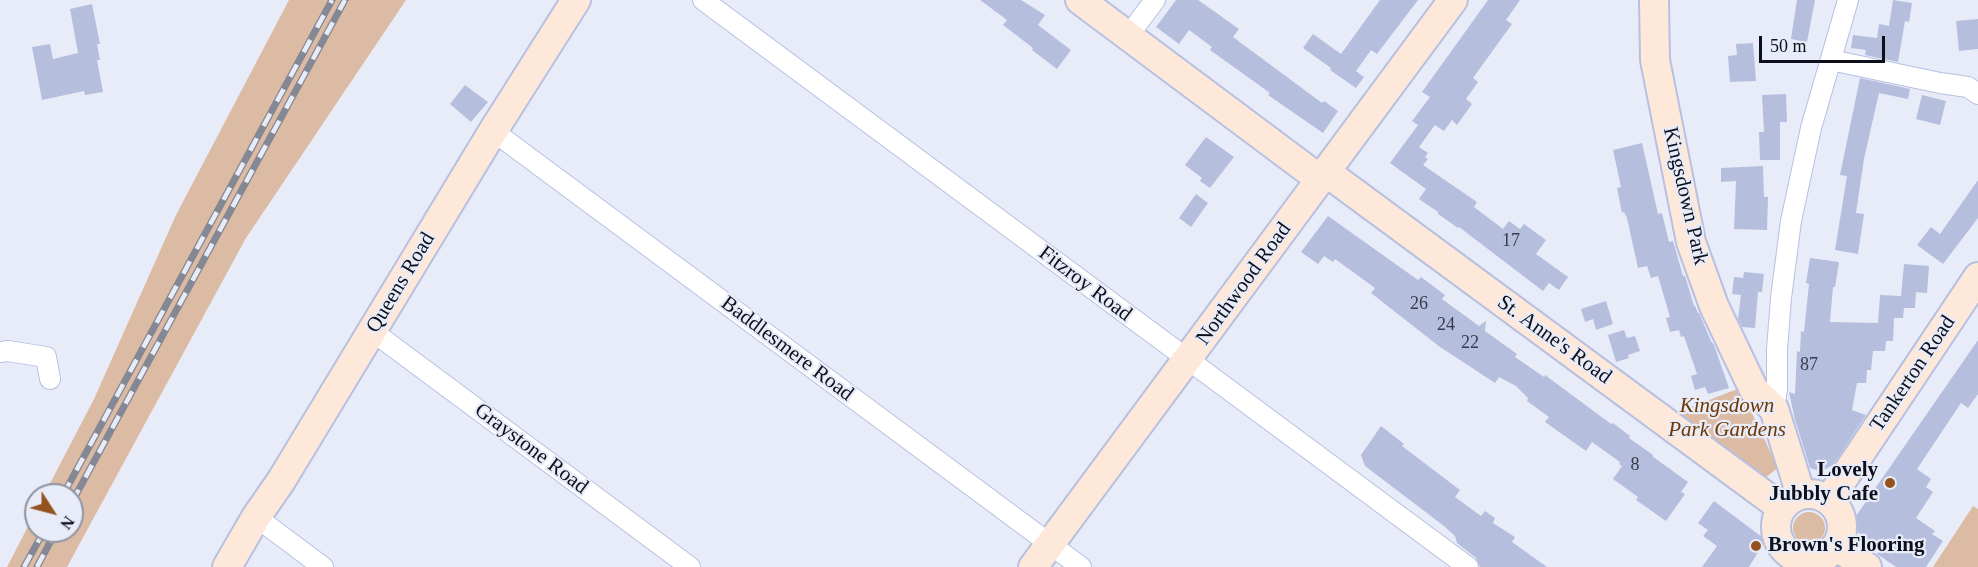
<!DOCTYPE html>
<style>
body{margin:0}
#map{position:relative;width:1978px;height:567px;overflow:hidden;background:#e8ecf9;font-family:Georgia,serif}
canvas{display:block}
.north{position:absolute;left:24px;top:483px;width:60px;height:60px;box-sizing:border-box;background:#e8ecf9;border:2px solid #9094a0;border-radius:50%;rotate:126deg;font-size:16px;font-weight:700;line-height:24px;text-align:center;color:#0d101b}
.north::after{content:'';display:block;margin:auto;width:21px;height:27px;background:#94531e;clip-path:polygon(50% 0,100% 100%,50% 72%,0 100%)}
.scale{position:absolute;left:1759px;top:36px;width:126px;height:27px;box-sizing:border-box;border:3px solid #0d101b;border-top:0;padding-left:8px;font-size:18px;line-height:21px;white-space:nowrap;color:#0d101b;-webkit-text-stroke:4px #e8ecf9;paint-order:stroke}
</style>
<div id="map">
<canvas width="1978" height="567"></canvas>
<div class="north">N</div>
<div class="scale">50 m</div>
</div>
<script>
const context = document.querySelector('canvas').getContext('2d');
context.lineJoin = 'round';
function fill(path, color) {
  context.fillStyle = color;
  context.fill(path, 'evenodd');
}
function toPath(rows) {
  const path = new Path2D();
  for (const r of rows) {
    if (r.length === 3) {
      path.moveTo(r[0] + r[2], r[1]);
      path.arc(r[0], r[1], r[2], 0, 2 * Math.PI);
      continue;
    }
    path.moveTo(r[0], r[1]);
    for (let i = 2; i < r.length; i += 2) path.lineTo(r[i], r[i + 1]);
  }
  return path;
}
function trace(path, color, width, dash) {
  context.strokeStyle = color;
  context.lineWidth = width;
  context.lineCap = dash ? 'butt' : 'round';
  context.setLineDash(dash || []);
  context.stroke(path);
}
function drawText(font, color, halo, rows, align = 'center') {
  context.font = font + ' Georgia,serif';
  context.lineWidth = 4.5;
  context.setLineDash([]);
  context.textBaseline = 'middle';
  context.strokeStyle = halo;
  context.fillStyle = color;
  for (const [text, x, y, turn = 0] of rows) {
    context.save();
    context.translate(x, y);
    context.rotate((+turn || 0) * Math.PI / 180);
    context.textAlign = isNaN(turn) ? turn : align;
    if (halo) context.strokeText(text, 0, 0);
    context.fillText(text, 0, 0);
    context.restore();
  }
}
fill(toPath([
 [289,0,406,0,246,238,67,567,7,567,36,511,36,531,72,531,72,495,44,495,94,399,176,215],
 [1740,388,1778,468,1766,477,1678,412],
 [1973,506,1978,509,1978,567,1933,567],
 [1809,528,16]
]), '#dcbba5');
fill(toPath([
 [980,0,1021,0,1045,15,1038,25,1071,50,1057,69,1032,50,1033,48,1003,25,1007,20],
 [1176,0,1198,0,1218,14,1239,29,1233,37,1322,103,1324,101,1338,111,1323,133,1268,95,1270,93,1210,50,1212,47,1189,30,1179,44,1156,27],
 [1380,0,1418,0,1377,54,1371,50,1356,71,1364,77,1356,88,1330,70,1331,68,1303,48,1313,34,1341,54],
 [1488,0,1520,0,1506,20,1512,24,1473,78,1478,82,1466,99,1472,104,1457,125,1452,120,1444,131,1435,125,1419,147,1428,153,1425,157,1428,159,1423,165,1477,202,1474,207,1503,229,1509,221,1520,229,1524,224,1546,240,1536,254,1568,277,1559,290,1549,283,1543,291,1459,227,1458,228,1438,214,1438,212,1419,199,1426,189,1390,163,1418,125,1412,121,1430,97,1422,92],
 [1797,0,1815,0,1807,42,1791,39],
 [1893,0,1912,3,1909,22,1905,21,1898,62,1865,55,1866,50,1851,48,1853,35,1877,38,1879,24,1889,26],
 [92,4,100,44,97,44,100,60,97,60,103,92,85,95,84,91,42,100,32,47,50,44,53,59,78,53,70,9],
 [1978,19,1978,49,1959,51,1956,21],
 [1753,43,1756,81,1730,82,1728,56,1737,55,1736,44],
 [1860,78,1910,89,1908,99,1879,93,1864,159,1856,213,1864,214,1858,254,1835,250,1847,176,1840,175],
 [465,85,488,102,471,122,450,104],
 [1786,94,1787,122,1780,122,1780,160,1760,160,1759,132,1764,132,1762,95],
 [1922,95,1946,101,1940,125,1916,119],
 [1206,137,1234,157,1210,188,1200,181,1202,178,1185,165],
 [1642,143,1658,214,1662,213,1669,242,1673,241,1683,276,1685,276,1694,306,1695,306,1698,313,1699,313,1711,341,1714,345,1729,388,1708,394,1705,387,1695,390,1691,376,1697,374,1684,336,1681,337,1679,330,1670,332,1666,318,1670,317,1658,276,1651,278,1647,266,1638,268,1627,218,1624,212,1622,213,1617,188,1621,187,1613,150],
 [1763,166,1764,197,1768,197,1767,230,1734,229,1736,181,1721,182,1721,168],
 [1978,180,1978,218,1943,264,1917,245,1931,227,1940,234],
 [1196,194,1208,203,1191,227,1179,218],
 [1328,216,1418,280,1421,277,1445,295,1442,299,1479,326,1486,321,1485,331,1517,354,1515,357,1544,377,1545,375,1611,424,1613,423,1630,436,1629,438,1653,455,1652,456,1688,482,1681,492,1685,494,1666,521,1636,500,1638,497,1613,479,1622,466,1619,464,1620,462,1592,442,1586,451,1545,422,1549,417,1527,401,1528,398,1516,386,1499,377,1495,383,1440,347,1371,293,1375,288,1335,259,1333,262,1324,256,1318,264,1301,252],
 [1810,258,1839,262,1835,287,1833,287,1830,322,1878,323,1880,295,1901,296,1904,264,1929,266,1927,293,1916,292,1915,308,1904,308,1903,318,1894,318,1893,341,1886,341,1885,351,1873,351,1871,370,1867,370,1866,383,1857,383,1852,410,1866,415,1833,465,1824,470,1819,471,1810,468,1795,420,1789,392,1795,394,1797,351,1800,352,1801,331,1804,332,1809,284,1806,283],
 [1744,272,1764,274,1762,292,1758,292,1755,328,1742,327,1738,319,1741,295,1732,294,1734,277,1743,278],
 [1606,301,1613,324,1596,330,1593,319,1585,322,1581,309],
 [1624,330,1627,338,1635,336,1640,351,1628,355,1629,358,1616,362,1608,335],
 [1978,340,1978,394,1968,408,1961,403,1917,469,1931,479,1926,487,1933,492,1916,518,1935,531,1932,534,1943,541,1926,567,1896,567,1877,554,1881,548,1856,531,1858,530,1854,527,1857,521,1854,519],
 [1381,426,1404,444,1402,446,1460,490,1455,497,1481,516,1485,511,1495,518,1493,523,1515,537,1512,542,1547,567,1480,567,1476,558,1457,543,1455,536,1444,526,1365,466,1361,455],
 [1714,501,1762,537,1763,544,1749,567,1702,567,1717,546,1703,536,1708,530,1698,523]
]), '#b5bedd');
const street = toPath([
 [703,0,1468,567],
 [1128,36,1155,0],
 [1831,60,1940,83,1968,87,1978,94],
 [493,131,1081,567],
 [372,331,690,567],
 [0,352,8,351,46,357,50,379],
 [1774,409,1777,389,1777,349,1781,298,1791,221,1811,128,1848,0],
 [256,517,323,567]
]);
const secondary = toPath([
 [1080,0,1321,180],
 [1654,0,1655,60,1691,242,1714,306,1754,390,1774,409,1801,495],
 [1326,172,1782,508],
 [1809,527,33],
 [1829,500,1978,277],
 [1836,546,1867,567],
 [227,567,256,517,281,481,493,131,576,0],
 [1033,567,1453,0]
]);
trace(street, '#b7c0e0', 22);
trace(secondary, '#b7c0e0', 32);
trace(street, '#fff', 20);
trace(secondary, '#fde8da', 28);
const rail = toPath([
 [63,495,332,0],
 [72,502,345,0],
 [24,567,44,531],
 [37,567,56,531]
]);
trace(rail, '#848894', 7);
trace(rail, '#e8ecf9', 4.5, [14]);
for (const [x, y, r, color] of [
 [1890,483,6,"#94531e"],
 [1756,546,6,"#94531e"]
]) {
  const dot = new Path2D();
  dot.arc(x, y, r, 0, 2 * Math.PI);
  context.fillStyle = color;
  context.fill(dot);
  trace(dot, '#e8ecf9', 2);
}
drawText('18px', '#373c4c', null, [
 ["17",1511,241],
 ["26",1419,304],
 ["24",1446,325],
 ["22",1470,343],
 ["87",1809,365],
 ["8",1635,465]
]);
drawText('21px', '#0d101b', '#e8ecf9', [
 ["Kingsdown Park",1685,196,77],
 ["Queens Road",401,283,-59],
 ["Fitzroy Road",1085,284,37],
 ["Northwood Road",1244,284,-54],
 ["St. Anne's Road",1554,340,36],
 ["Baddlesmere Road",787,349,37],
 ["Tankerton Road",1913,374,-56],
 ["Graystone Road",531,449,37]
]);
drawText('italic 21px', '#6f3701', '#e8ecf9', [
 ["Kingsdown",1727,406],
 ["Park Gardens",1727,430]
]);
drawText('bold 21px', '#0d101b', '#e8ecf9', [
 ["Lovely",1878,471],
 ["Jubbly Cafe",1878,495],
 ["Brown's Flooring",1768,546,"left"]
], 'right');
</script>
